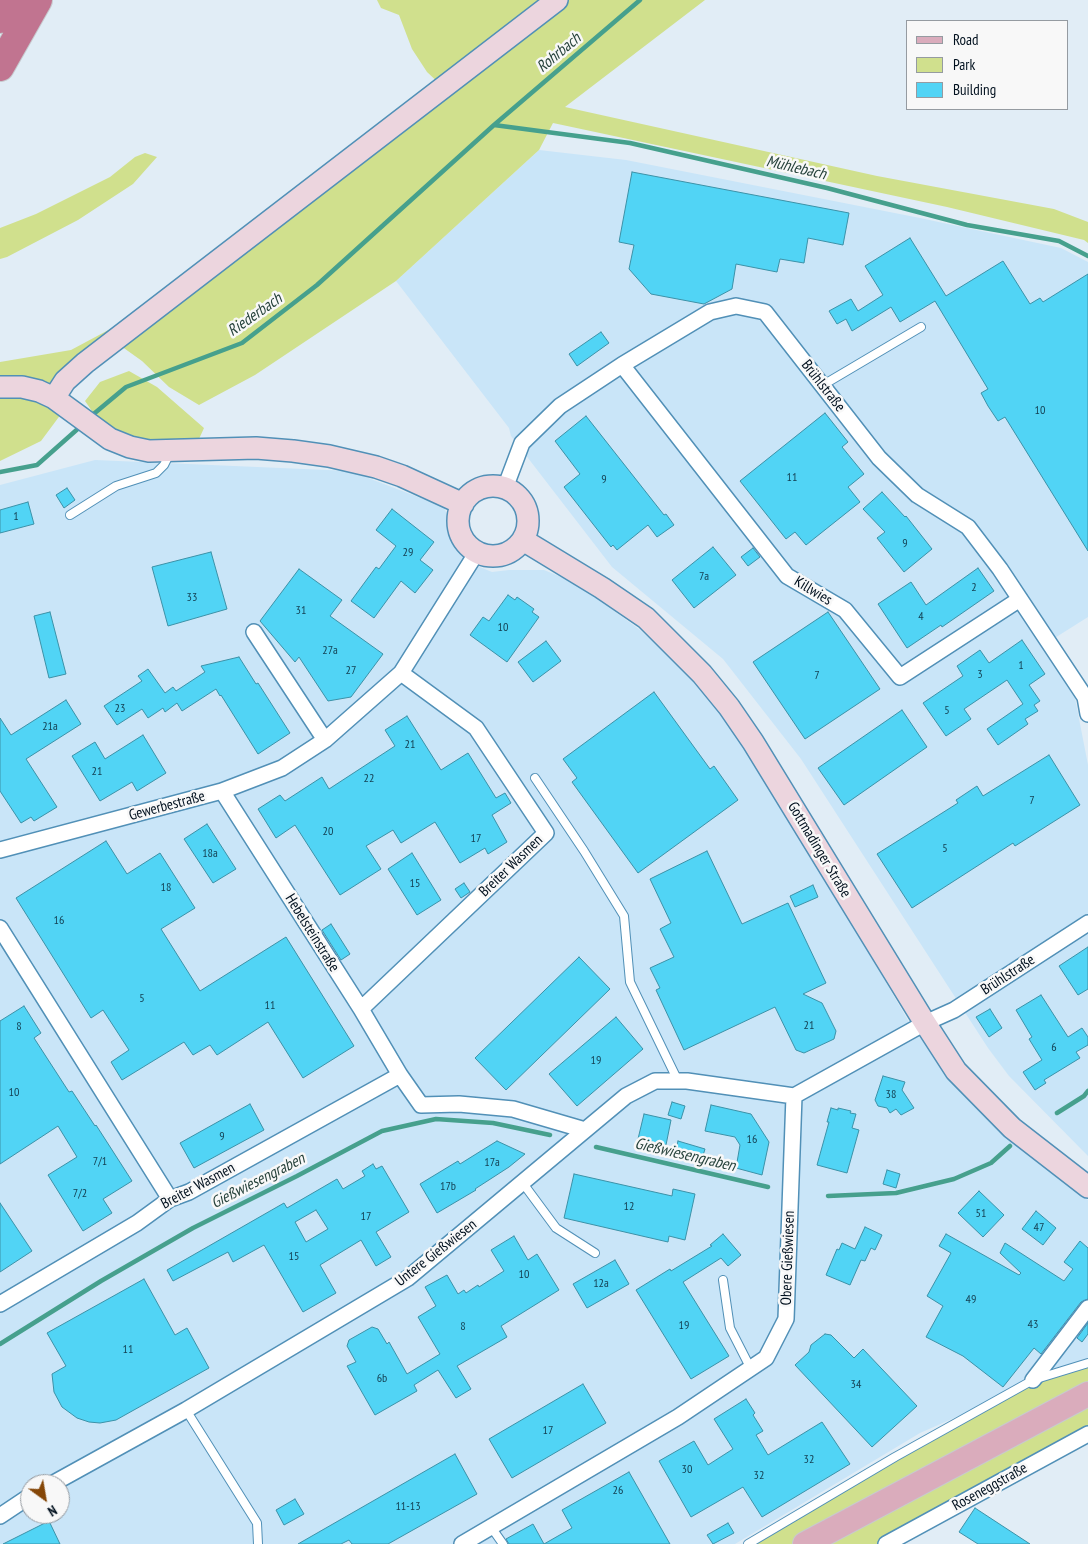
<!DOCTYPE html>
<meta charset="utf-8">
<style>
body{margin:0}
#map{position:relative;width:1088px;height:1544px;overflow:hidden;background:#e1edf6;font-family:"PT Sans Narrow",sans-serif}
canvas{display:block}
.legend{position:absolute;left:906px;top:20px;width:162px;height:90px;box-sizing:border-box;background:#f8f8f8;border:1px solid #959ba1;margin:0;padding:6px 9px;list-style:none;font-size:15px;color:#00101e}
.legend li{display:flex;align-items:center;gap:10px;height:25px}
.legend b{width:25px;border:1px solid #959ba1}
.north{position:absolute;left:20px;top:1474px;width:50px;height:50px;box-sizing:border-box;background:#f8f8f8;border:1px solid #959ba1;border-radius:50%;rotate:148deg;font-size:14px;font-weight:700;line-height:20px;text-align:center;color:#00101e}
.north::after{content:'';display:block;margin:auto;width:18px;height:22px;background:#854708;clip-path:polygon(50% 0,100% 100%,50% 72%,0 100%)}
</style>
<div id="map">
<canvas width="1088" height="1544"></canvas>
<ul class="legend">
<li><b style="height:6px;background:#daacbc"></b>Road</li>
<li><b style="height:14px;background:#d0e08d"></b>Park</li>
<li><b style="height:14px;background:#51d4f5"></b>Building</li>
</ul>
<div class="north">N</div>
</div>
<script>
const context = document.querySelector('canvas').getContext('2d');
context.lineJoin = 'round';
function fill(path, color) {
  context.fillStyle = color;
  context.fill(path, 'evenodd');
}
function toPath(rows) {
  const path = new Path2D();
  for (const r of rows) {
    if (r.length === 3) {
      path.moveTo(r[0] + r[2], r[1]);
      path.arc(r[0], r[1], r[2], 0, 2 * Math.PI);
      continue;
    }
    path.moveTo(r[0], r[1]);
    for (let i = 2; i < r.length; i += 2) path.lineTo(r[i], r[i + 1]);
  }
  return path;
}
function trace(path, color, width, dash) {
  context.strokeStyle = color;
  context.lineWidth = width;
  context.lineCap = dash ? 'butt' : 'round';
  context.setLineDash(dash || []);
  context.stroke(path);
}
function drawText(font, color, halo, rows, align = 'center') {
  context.font = font + ' "PT Sans Narrow",sans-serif';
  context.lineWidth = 5;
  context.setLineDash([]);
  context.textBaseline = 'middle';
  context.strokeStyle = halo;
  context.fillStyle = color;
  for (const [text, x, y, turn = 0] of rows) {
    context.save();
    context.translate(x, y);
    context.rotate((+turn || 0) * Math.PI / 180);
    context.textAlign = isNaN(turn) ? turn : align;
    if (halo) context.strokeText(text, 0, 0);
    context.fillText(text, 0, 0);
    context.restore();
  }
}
fill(toPath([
 [539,150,626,160,920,218,1061,248,1088,262,1088,617,1042,646,1075,698,1088,765,1088,1156,1009,1076,988,1048,801,759,723,659,612,567,511,436,509,428,396,281],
 [95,460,350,471,444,507,465,561,492,572,509,570,544,570,576,583,640,630,691,675,752,752,909,1022,948,1077,1002,1132,1088,1200,1088,1359,920,1433,735,1544,0,1544,0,485],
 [30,1484,60,1484,60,1514,30,1514]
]), '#c9e5f8');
fill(toPath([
 [377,0,705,0,565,107,877,176,1054,209,1088,222,1088,243,1084,240,947,207,553,123,539,150,396,281,255,375,199,405,169,387,142,361,114,341,65,381,67,406,41,441,0,461,0,362,71,350,172,296,443,87,427,72,412,49,399,15,381,8],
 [145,153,157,157,133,184,78,220,7,257,0,259,0,228,36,214,110,177,135,157],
 [129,371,157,387,204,428,199,439,138,441,101,424,85,401,100,382],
 [1088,1363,1088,1434,886,1544,748,1544,1033,1380]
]), '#d0e08d');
trace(toPath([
 [494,125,630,143,827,188,967,225,1059,241,1088,256],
 [90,417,126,387,242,343,317,285,494,125,640,0],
 [0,472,37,465,81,426],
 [1057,1113,1084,1096,1088,1091],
 [596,1147,768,1187],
 [828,1196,896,1193,954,1179,991,1163,1010,1146],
 [0,1344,101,1281,193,1228,297,1176,382,1131,436,1119,493,1123,550,1135]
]), '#46a08d', 4.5);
const building = toPath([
 [632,172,849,213,843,245,808,238,804,263,780,259,777,272,736,264,732,289,704,304,651,294,629,269,634,245,619,242,632,172],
 [910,238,946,296,1003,261,1030,304,1040,298,1043,302,1088,274,1088,551,1005,417,998,421,988,406,981,393,988,389,935,301,900,322,891,307,852,331,846,319,837,324,829,311,851,299,858,311,883,295,865,266,910,238],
 [601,332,609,343,577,366,569,354,601,332],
 [825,413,848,442,842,447,864,474,848,487,860,502,806,545,795,532,786,539,740,481,825,413],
 [586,416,664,515,666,514,674,525,657,537,648,525,617,550,613,545,611,547,564,487,580,474,555,441,586,416],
 [67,488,75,500,64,508,56,495,67,488],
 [882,492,905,517,906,516,932,549,904,572,877,538,885,532,863,509,882,492],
 [28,502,34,524,0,533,0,510,28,502],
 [392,509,434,542,420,560,433,570,415,593,401,581,374,618,351,601,376,567,379,569,396,546,376,530,392,509],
 [713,547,736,575,694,608,672,580,713,547],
 [753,548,760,557,748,566,741,557,753,548],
 [211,552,227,609,168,626,152,567,211,552],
 [978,568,994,591,942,627,941,625,907,648,878,604,911,582,926,605,978,568],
 [299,569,342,600,330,616,383,654,351,697,328,701,299,657,295,662,260,621,299,569],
 [508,595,515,600,517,597,534,609,532,612,539,617,507,662,470,635,483,617,489,621,508,595],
 [50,612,66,674,49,678,34,616,50,612],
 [828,612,880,689,805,739,753,662,828,612],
 [1022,640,1045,674,1029,685,1040,701,1034,705,1038,711,1025,719,1028,724,998,745,987,729,1023,704,1007,680,964,709,971,719,946,736,923,703,963,676,957,666,980,650,989,663,1022,640],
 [546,641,561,661,533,682,518,662,546,641],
 [239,657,256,684,258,683,290,733,258,754,221,695,220,696,216,689,182,711,177,703,165,712,163,708,148,718,142,709,117,725,104,706,142,681,138,676,148,669,165,693,173,687,176,691,205,672,201,666,239,657],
 [654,692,710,769,714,766,738,800,638,873,572,782,577,778,563,759,654,692],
 [66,700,81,724,26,759,57,807,34,821,31,817,21,823,0,791,0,718,11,735,66,700],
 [902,710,927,747,844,805,818,768,902,710],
 [407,716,441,770,468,753,496,798,505,793,511,803,492,815,507,842,488,854,485,848,460,863,435,822,401,843,393,830,366,846,381,869,340,895,295,825,276,838,258,809,280,795,285,801,322,777,329,789,395,746,385,730,407,716],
 [143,735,166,773,137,791,132,782,100,801,72,756,95,742,105,759,143,735],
 [1049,755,1080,805,1015,846,1013,843,912,908,877,854,958,803,956,800,977,786,983,796,1049,755],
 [207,824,236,869,213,883,184,839,207,824],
 [106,841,127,874,160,853,195,908,161,929,200,991,286,937,354,1046,303,1078,268,1022,217,1055,210,1045,193,1055,184,1042,122,1080,111,1062,129,1050,103,1010,91,1018,16,898,106,841],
 [707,851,742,924,788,903,826,983,803,994,822,1003,836,1031,834,1039,804,1053,796,1050,775,1007,684,1050,656,990,660,988,650,968,674,957,660,929,671,923,650,879,707,851],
 [412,853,441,900,417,915,388,869,412,853],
 [464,883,470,892,461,898,455,889,464,883],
 [813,885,818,897,795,907,790,896,813,885],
 [331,924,350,954,341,960,322,930,331,924],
 [1088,947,1088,989,1078,995,1059,966,1088,947],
 [579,957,610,989,506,1090,475,1058,579,957],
 [1041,995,1068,1037,1082,1028,1088,1037,1088,1045,1076,1052,1080,1058,1044,1080,1046,1083,1035,1090,1023,1072,1042,1060,1029,1039,1032,1037,1016,1010,1041,995],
 [24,1006,41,1033,34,1038,69,1092,72,1091,95,1126,96,1125,132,1181,103,1199,112,1213,83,1231,48,1175,77,1157,58,1126,0,1164,0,1021,24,1006],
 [990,1009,1002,1028,989,1037,976,1017,990,1009],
 [616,1017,643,1049,577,1106,549,1074,616,1017],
 [883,1076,905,1082,902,1090,914,1108,901,1115,896,1109,890,1113,887,1108,878,1106,875,1100,883,1076],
 [672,1102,685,1106,681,1119,668,1115,672,1102],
 [250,1104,264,1130,194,1168,180,1143,250,1104],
 [711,1105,751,1114,769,1142,762,1175,736,1168,740,1145,735,1137,705,1131,711,1105],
 [831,1108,838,1110,838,1108,851,1111,850,1113,856,1114,852,1128,859,1130,847,1173,817,1165,829,1122,827,1122,831,1108],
 [644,1114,671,1120,666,1145,638,1139,644,1114],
 [497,1141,525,1154,509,1167,475,1189,476,1190,437,1213,420,1184,458,1161,460,1164,497,1141],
 [678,1141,705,1149,701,1162,675,1154,678,1141],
 [373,1164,376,1169,382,1166,409,1212,376,1232,391,1257,376,1266,361,1240,320,1265,336,1293,303,1312,264,1245,233,1262,228,1252,173,1281,167,1270,284,1203,287,1208,337,1179,343,1189,365,1176,362,1171,373,1164],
 [316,1210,328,1229,306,1242,295,1222,316,1210],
 [887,1170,900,1174,896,1188,883,1184,887,1170],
 [574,1174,672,1196,673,1189,695,1194,685,1240,669,1236,668,1242,564,1218,574,1174],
 [979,1191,1004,1215,983,1237,958,1213,979,1191],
 [0,1203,32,1251,0,1272,0,1203],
 [1036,1211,1056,1228,1043,1245,1022,1229,1036,1211],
 [865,1227,882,1235,875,1250,871,1248,865,1261,861,1260,850,1285,826,1275,837,1249,839,1250,842,1243,855,1249,865,1227],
 [723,1234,741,1255,728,1266,721,1258,683,1282,729,1356,691,1379,636,1290,670,1269,671,1271,712,1246,710,1245,723,1234],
 [946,1234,1019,1275,1021,1273,1000,1253,1005,1243,1064,1281,1073,1269,1064,1262,1080,1241,1088,1248,1088,1299,1081,1302,1041,1354,1034,1348,1003,1387,963,1356,926,1337,943,1306,927,1296,951,1253,939,1246,946,1234],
 [514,1236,528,1260,537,1254,559,1290,501,1326,507,1337,457,1366,471,1389,456,1398,438,1370,414,1385,417,1391,375,1415,347,1366,356,1362,347,1346,349,1340,372,1327,378,1329,387,1344,389,1342,407,1374,440,1354,418,1317,436,1306,425,1287,447,1275,458,1294,464,1290,466,1293,478,1285,479,1287,504,1271,491,1250,514,1236],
 [615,1260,629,1284,587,1308,573,1284,615,1260],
 [144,1279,175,1335,187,1328,209,1368,116,1420,100,1423,89,1422,77,1418,62,1407,54,1392,52,1374,66,1366,47,1333,144,1279],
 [1088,1323,1088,1334,1082,1342,1077,1338,1088,1323],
 [825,1334,831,1335,854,1358,863,1349,917,1406,872,1447,795,1365,809,1352,811,1345,825,1334],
 [583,1384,606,1423,512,1478,489,1439,583,1384],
 [746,1399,755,1413,753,1415,763,1431,756,1435,768,1455,822,1422,850,1464,762,1517,743,1487,691,1517,659,1461,694,1441,708,1465,733,1449,714,1419,746,1399],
 [455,1454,477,1494,388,1544,352,1544,349,1540,341,1544,298,1544,455,1454],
 [629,1472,670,1544,509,1544,506,1539,533,1524,544,1544,572,1528,562,1510,629,1472],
 [295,1499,304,1514,284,1525,276,1510,295,1499],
 [975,1508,1030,1544,978,1544,959,1532,975,1508],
 [49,1521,60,1544,3,1544,49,1521],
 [728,1523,734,1533,713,1544,707,1535,728,1523]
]);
fill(building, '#51d4f5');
trace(building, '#3c92a8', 1);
const lane = toPath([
 [823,385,921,327],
 [70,515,116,486,156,473,164,465,170,453],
 [535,778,584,851,624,916,630,982,678,1081],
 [522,1182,556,1228,595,1253],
 [723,1280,730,1328,751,1369],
 [186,1410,257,1523,258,1544],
 [491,1527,503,1544],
 [748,1544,895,1457,1033,1380,1088,1363]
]);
const street = toPath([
 [622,365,787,576,845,610,900,677,1020,599],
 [505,488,522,443,560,406,622,365,710,312,736,306,765,312,879,458,917,495,968,527,1000,569,1085,697,1088,714],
 [254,632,325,740],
 [222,791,361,1009,400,1075,421,1105,459,1104,513,1109,585,1130],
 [0,850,222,791,282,768,325,740,401,673,477,552],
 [0,928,170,1199],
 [361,1009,546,833,476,728,401,673],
 [794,1096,925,1023,954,1010,1088,923],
 [0,1304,137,1223,170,1199,189,1192,400,1075],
 [1033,1380,1088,1308],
 [52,1484,186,1410,408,1278,626,1096,655,1081,687,1081,794,1096],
 [0,1516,30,1496],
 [462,1544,678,1417,766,1358,786,1319,794,1096],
 [886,1544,1088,1434]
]);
const secondary = toPath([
 [0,387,22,387,39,391,54,398,110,439,130,447,149,451,256,448,293,451,329,456,376,467,402,476,463,504],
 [54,398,65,381,85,363,557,0],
 [493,521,35],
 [523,540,602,588,646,618,702,674,729,707,753,742,925,1023,956,1071,1012,1128,1088,1187]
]);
const primary = toPath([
 [805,1544,1088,1394]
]);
const highway = toPath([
 [0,19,11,0],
 [0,67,38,0]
]);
trace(lane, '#5190b7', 10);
trace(street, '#5190b7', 18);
trace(secondary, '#5190b7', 24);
trace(primary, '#c7cace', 26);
trace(highway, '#c7cace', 30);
trace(lane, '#fff', 8);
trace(street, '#fff', 15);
trace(secondary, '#ecd5de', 21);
trace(primary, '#daacbc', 24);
trace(highway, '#c17490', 28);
drawText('12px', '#144154', null, [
 ["10",1040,411],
 ["11",792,478],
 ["9",604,480],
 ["1",16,517],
 ["9",905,544],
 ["29",408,553],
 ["7a",704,577],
 ["2",974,588],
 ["33",192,598],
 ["31",301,611],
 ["4",921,617],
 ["10",503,628],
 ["27a",330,651],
 ["1",1021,666],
 ["27",351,671],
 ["3",980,675],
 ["7",817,676],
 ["23",120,709],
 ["5",947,711],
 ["21a",50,727],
 ["21",410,745],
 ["21",97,772],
 ["22",369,779],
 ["7",1032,801],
 ["20",328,832],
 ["17",476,839],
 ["5",945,849],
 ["18a",210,854],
 ["15",415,884],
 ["18",166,888],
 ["16",59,921],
 ["5",142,999],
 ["11",270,1006],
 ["21",809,1026],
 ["8",19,1027],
 ["6",1054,1048],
 ["19",596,1061],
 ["10",14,1093],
 ["38",891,1095],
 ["9",222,1137],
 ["16",752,1140],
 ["7/1",100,1162],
 ["17a",492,1163],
 ["17b",448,1187],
 ["7/2",80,1194],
 ["12",629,1207],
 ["51",981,1214],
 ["17",366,1217],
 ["47",1039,1228],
 ["15",294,1257],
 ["10",524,1275],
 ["12a",601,1284],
 ["49",971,1300],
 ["43",1033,1325],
 ["19",684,1326],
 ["8",463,1327],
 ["11",128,1350],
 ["6b",382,1379],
 ["34",856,1385],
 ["17",548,1431],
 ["32",809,1460],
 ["30",687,1470],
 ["32",759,1476],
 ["26",618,1491],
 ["11-13",408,1507]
]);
drawText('15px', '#00101e', '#f8f8f8', [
 ["Brühlstraße",823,386,52],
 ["Killwies",813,591,31],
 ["Gewerbestraße",167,806,-15],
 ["Gottmadinger Straße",819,850,59],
 ["Breiter Wasmen",511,866,-44],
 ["Hebelsteinstraße",312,933,58],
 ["Brühlstraße",1008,975,-33],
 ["Breiter Wasmen",198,1186,-28],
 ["Untere Gießwiesen",436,1253,-38],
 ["Obere Gießwiesen",788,1258,-88],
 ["Roseneggstraße",990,1487,-29]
]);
drawText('italic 16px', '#26423b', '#f8f8f8', [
 ["Rohrbach",559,53,-40],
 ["Mühlebach",796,168,13],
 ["Riederbach",255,315,-35],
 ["Gießwiesengraben",685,1155,13],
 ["Gießwiesengraben",258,1181,-27]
]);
</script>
